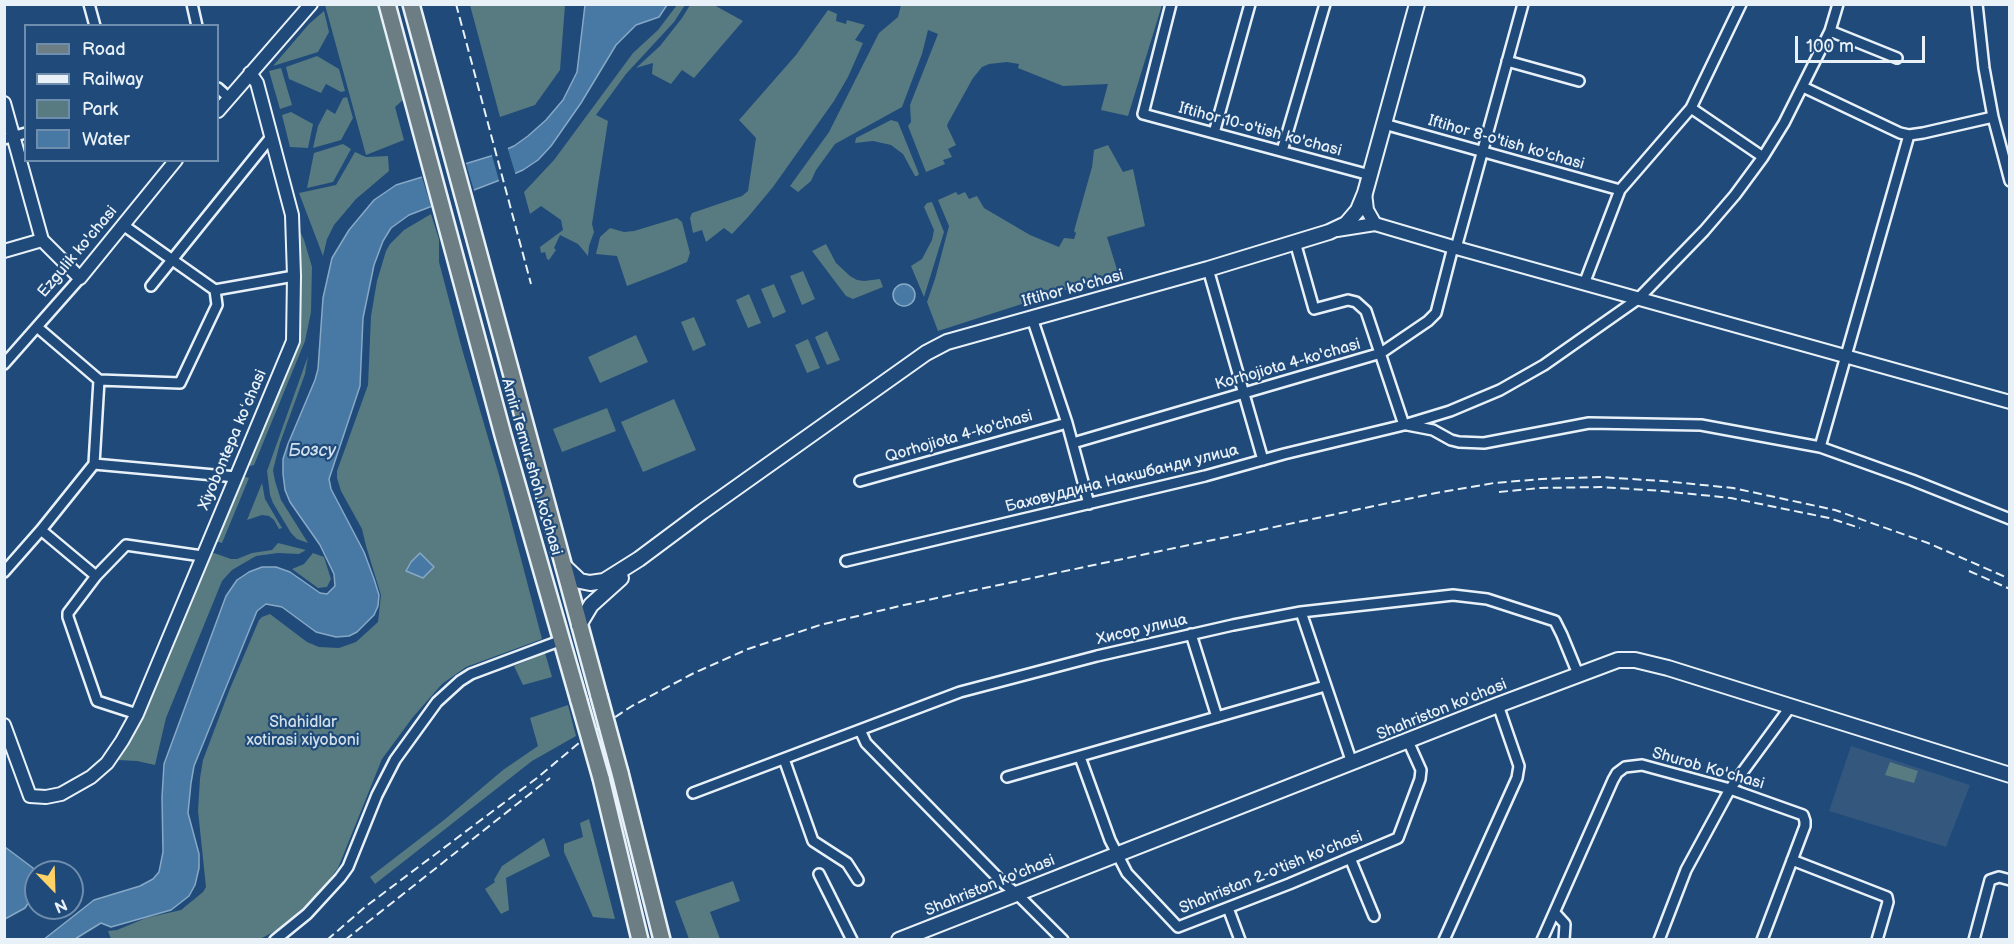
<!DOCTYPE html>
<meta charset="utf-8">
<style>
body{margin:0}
#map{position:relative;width:2014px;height:944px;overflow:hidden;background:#1f4a7a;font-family:"Balsamiq Sans",sans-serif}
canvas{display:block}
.frame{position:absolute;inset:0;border:6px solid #e8f1f8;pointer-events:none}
.legend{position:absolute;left:24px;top:24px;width:195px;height:138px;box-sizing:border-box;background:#1f4a7a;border:2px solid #6f8dac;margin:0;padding:8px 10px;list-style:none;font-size:18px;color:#e8f1f8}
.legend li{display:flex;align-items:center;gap:12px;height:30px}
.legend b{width:30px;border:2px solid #6f8dac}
.north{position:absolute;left:24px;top:860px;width:60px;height:60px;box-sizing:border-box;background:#1f4a7a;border:2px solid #6f8dac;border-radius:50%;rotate:157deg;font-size:16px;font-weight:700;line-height:24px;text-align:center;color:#e8f1f8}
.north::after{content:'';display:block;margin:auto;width:21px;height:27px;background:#ffd166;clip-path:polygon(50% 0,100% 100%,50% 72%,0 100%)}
.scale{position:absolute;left:1795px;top:36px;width:130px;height:27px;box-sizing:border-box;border:3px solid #e8f1f8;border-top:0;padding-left:8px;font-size:18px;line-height:21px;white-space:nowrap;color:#e8f1f8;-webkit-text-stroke:4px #1f4a7a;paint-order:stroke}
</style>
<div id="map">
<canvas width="2014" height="944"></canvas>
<div class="frame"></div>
<ul class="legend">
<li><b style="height:8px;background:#6c7e84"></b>Road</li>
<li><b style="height:8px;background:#e8f1f8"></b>Railway</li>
<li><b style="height:16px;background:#577b80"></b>Park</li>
<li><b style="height:16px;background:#4879a5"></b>Water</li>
</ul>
<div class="north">N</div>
<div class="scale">100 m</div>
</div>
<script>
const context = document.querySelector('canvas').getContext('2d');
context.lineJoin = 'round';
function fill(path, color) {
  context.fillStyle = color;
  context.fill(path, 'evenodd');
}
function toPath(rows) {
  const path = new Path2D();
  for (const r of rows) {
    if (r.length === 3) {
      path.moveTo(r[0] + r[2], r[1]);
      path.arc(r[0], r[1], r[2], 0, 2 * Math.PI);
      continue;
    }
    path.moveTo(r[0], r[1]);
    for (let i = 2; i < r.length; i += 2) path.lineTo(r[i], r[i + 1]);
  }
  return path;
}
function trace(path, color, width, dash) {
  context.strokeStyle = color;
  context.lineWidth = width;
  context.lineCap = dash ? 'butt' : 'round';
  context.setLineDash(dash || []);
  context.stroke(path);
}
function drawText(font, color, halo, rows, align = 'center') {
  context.font = font + ' "Balsamiq Sans",sans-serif';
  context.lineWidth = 4.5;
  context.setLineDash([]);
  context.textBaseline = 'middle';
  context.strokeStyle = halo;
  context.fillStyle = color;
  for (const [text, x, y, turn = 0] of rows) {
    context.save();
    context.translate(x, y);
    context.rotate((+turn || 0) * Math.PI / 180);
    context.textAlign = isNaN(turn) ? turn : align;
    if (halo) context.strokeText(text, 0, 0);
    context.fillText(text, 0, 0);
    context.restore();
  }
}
fill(toPath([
 [1851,746,1970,785,1946,847,1829,811]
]), '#34577e');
fill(toPath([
 [325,5,377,5,403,100,395,107,404,140,366,155],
 [470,5,565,5,560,70,535,105,500,117],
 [677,5,685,5,674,22,626,74,596,115,608,121,592,224,594,232,589,246,588,256,578,244,560,235,554,248,556,250,549,260,547,259,545,252,541,253,540,247,563,230,561,220,541,206,530,214,524,192,554,160,633,53,658,30],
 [690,5,714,5,743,21,694,78,682,70,671,84,652,74,653,63,636,68,660,46,682,18],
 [901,5,901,4,1162,5,1128,116,1101,110,1108,84,1063,86,1018,68,1019,64,1007,62,989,64,982,67,973,78,948,123,947,126,956,145,948,149,952,157,943,160,945,164,926,172,908,126,911,122,910,105,938,34,928,30,922,54,902,107,835,144,816,170,811,181,798,192,790,186,829,132,879,33,898,17],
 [828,10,837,14,836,21,846,24,847,20,865,25,855,40,863,43,848,77,834,101,773,187,748,217,732,234,724,228,706,242,702,230,693,233,690,218,692,213,742,196,748,191,756,138,739,120,796,55],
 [324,11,329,32,318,52,273,66,309,24],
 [317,56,339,69,345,91,341,92,326,84,321,93,289,79,286,67],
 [281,68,292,105,280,109,269,71],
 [347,97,353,118,341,140,313,148,318,126,327,109,335,114,343,98],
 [291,112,313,124,308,148,290,147,282,115],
 [891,120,898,122,919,174,917,176,915,176,903,154,891,145,873,141,855,143,856,138],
 [343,144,351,149,333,182,307,188,314,153],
 [1108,145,1123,172,1133,169,1145,226,1107,237,1118,273,938,331,927,302,935,279,949,226,938,200,956,192,958,195,965,192,969,199,977,196,984,208,1030,235,1059,247,1064,238,1074,239,1076,233,1074,231,1092,167,1094,150],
 [355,152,366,157,388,156,389,171,356,199,334,225,327,239,323,256,299,193,336,185],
 [932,202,944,232,924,297,911,266,922,259,932,240,934,230,924,207,927,203],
 [431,214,439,239,439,262,462,349,499,475,542,639,466,667,442,684,413,717,382,759,338,868,320,892,285,926,258,940,111,939,108,931,117,930,146,918,181,910,203,892,206,887,198,811,200,778,203,760,229,691,259,620,262,617,270,614,307,642,319,647,339,648,356,642,378,622,381,595,366,546,362,529,341,491,337,478,337,471,368,385,371,316,377,281,386,251,390,244,404,230],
 [677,218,682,222,690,253,687,262,666,271,627,286,617,256,596,254,600,237,610,228,624,232,634,231],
 [298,227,304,240,312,267,311,312,305,341,254,465,250,466,248,463,297,345,300,287],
 [826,244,836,263,850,276,857,280,864,281,880,279,883,287,853,299,846,296,812,251],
 [803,271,815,299,802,305,790,276],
 [774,284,786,312,773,318,761,289],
 [749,294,761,323,748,328,736,300],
 [694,317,706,345,693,351,681,322],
 [827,331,840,360,827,365,815,337],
 [636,335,648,362,600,383,588,357],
 [808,339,820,368,807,373,795,345],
 [308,356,305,374,280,443,273,470,275,481,281,500,308,543,297,539,291,533,273,503,270,495,267,471],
 [674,399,696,450,643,472,621,422],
 [607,408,616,431,562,452,553,429],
 [242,476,249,478,222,543,215,541],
 [262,483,265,499,282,528,279,529,274,520,269,516,262,515,247,520],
 [278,543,306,550,299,554,278,553,256,556,232,570,222,581,166,718,155,765,137,761,118,760,148,707,210,555,214,553,231,559,237,559,252,553,272,550],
 [313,553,324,557,331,579,327,587,318,588,292,569,304,564],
 [545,653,552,677,523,685,514,666],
 [568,705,576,736,532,761,375,884,370,877,444,820,503,770,538,746,530,718],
 [1890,762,1918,771,1914,783,1885,775],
 [589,819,615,919,593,917,564,852,564,844,583,837,580,823],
 [544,838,550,856,506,878,509,910,501,914,485,889,495,882,494,880,502,866],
 [733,881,740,901,710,912,720,939,689,939,675,901]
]), '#577b80');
const water = toPath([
 [585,5,667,5,659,17,636,25,616,45,581,103,551,146,538,160,523,170,500,180,409,215,391,228,383,241,374,265,363,318,360,386,329,479,331,489,364,552,374,579,379,595,378,606,374,615,357,632,349,636,336,637,316,632,282,607,266,604,257,611,194,766,191,783,188,813,199,854,199,868,195,885,189,896,171,910,111,927,101,923,75,939,43,940,94,900,140,886,153,879,159,872,163,852,162,797,164,764,226,596,237,580,249,572,262,567,276,567,290,572,320,593,327,594,335,586,334,574,320,545,290,502,285,490,283,474,283,459,288,444,315,380,318,369,323,298,332,258,349,230,374,200,396,185,491,156,514,146,528,136,546,120,563,100,577,72,585,5],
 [904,295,11],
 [420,553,434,567,423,578,406,571,411,562,420,553],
 [5,847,33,868,36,874,36,891,25,908,5,919,5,847]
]);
fill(water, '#4879a5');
trace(water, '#88a9c6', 1.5);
fill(toPath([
 [507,146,516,176,500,184,491,152],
 [465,160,475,194,432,209,421,174]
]), '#1f4a7a');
const minor = toPath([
 [89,4,95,26],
 [192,4,197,26],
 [1171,4,1143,114,1370,175],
 [1977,4,1984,68,1993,117,2010,181],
 [1830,31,1897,58],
 [1507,61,1579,81],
 [1803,87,1900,133,1909,135,1923,133,1993,117],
 [218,88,228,97],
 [1691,108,1763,157],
 [1384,124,1620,190],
 [1214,133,1250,4],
 [4,139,26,133],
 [1282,151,1325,4],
 [123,225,215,290,294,276],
 [1295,242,1314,309,1348,300,1356,302,1366,311,1404,425],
 [1456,248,1523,4],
 [1208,269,1263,460],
 [1584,284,1620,190,1691,108,1741,4],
 [151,286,271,137],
 [1032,318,1067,423,1089,504],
 [4,364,80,278],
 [99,380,180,383,217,305,215,290],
 [1407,425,1433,430,1451,440,1459,442,1484,443,1589,423,1701,425,1820,447,1912,480,2010,519],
 [1073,443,1381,353,1428,321,1436,313,1453,247],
 [1820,447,1909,135],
 [94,464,236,477],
 [860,481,1067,423],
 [41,530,96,576],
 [846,561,1205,476,1284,454,1404,425,1450,411,1500,390,1544,365,1638,299,1704,231,1735,195,1763,157,1784,123,1830,31,1838,4],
 [4,572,41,530,94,464,99,380,37,327],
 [1301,612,1352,763],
 [1191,634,1217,717],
 [137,714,97,701,68,617,68,613,96,576,126,545,202,556],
 [860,730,866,743,1003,883,1016,893,1063,940],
 [1080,757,1110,840,1127,873,1178,927,1289,884,1398,838,1420,779,1421,770,1408,741],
 [784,759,813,841,847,863,858,880],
 [1007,777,1325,686],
 [693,793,960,692,1097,656,1233,625,1301,612,1453,595,1487,599,1555,621,1562,635,1578,674],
 [1350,858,1374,916],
 [1792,860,1887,897,1888,902,1877,940],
 [819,874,852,940],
 [1228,908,1240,940],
 [1555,913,1565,924,1564,940],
 [275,940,307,914,340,878,348,867,377,795,395,760,437,702,460,681,471,674,562,640],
 [1444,940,1517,778,1519,766,1498,705],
 [1542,940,1613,780,1617,773,1625,767,1642,765,1730,789,1803,815,1805,821,1805,826,1762,940],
 [1659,940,1686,870,1730,789,1791,706],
 [1974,940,1990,880,1999,877,2010,880]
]);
const tertiary = toPath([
 [4,103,42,240,80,278,176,160],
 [218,111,311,4],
 [1365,193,1367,210,1375,224],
 [1337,230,1375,224,1453,247,2010,402],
 [4,251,42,240],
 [4,725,30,796,46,797,61,794,91,777,107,763,122,741,137,714,293,341,294,276,292,215,257,83,250,73]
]);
const secondary = toPath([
 [563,565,580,581,590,583,604,581,639,559,702,512,926,353,947,342,1208,269,1329,232,1346,224,1358,210,1365,193,1417,4],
 [579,625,591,605,621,578],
 [899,940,1498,705,1618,660,1635,660,1668,668,2010,775]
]);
const primary = toPath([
 [387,4,503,435,579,701],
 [411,4,599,696],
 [620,773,662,940],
 [601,778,640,940]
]);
trace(minor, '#e8f1f8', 14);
trace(tertiary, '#e8f1f8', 16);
trace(secondary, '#e8f1f8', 18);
trace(primary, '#e8f1f8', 20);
trace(minor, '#1f4a7a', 9);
trace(tertiary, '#1f4a7a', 12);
trace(secondary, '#1f4a7a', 14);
trace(primary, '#6c7e84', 15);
trace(toPath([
 [456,4,531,284],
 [1499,492,1540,488,1601,487,1662,491,1731,498,1829,518,1860,528],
 [1969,571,2010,589],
 [327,940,365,907,537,778,591,733,632,706,692,674,748,649,820,625,904,605,1436,493,1494,483,1542,479,1600,477,1663,481,1733,488,1835,510,1928,543,2010,579],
 [345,940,550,778]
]), '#e8f1f8', 2, [9, 4.5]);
const primaryBridge = toPath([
 [599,696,620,773],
 [579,701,601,778]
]);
trace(primaryBridge, '#e8f1f8', 20, []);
trace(primaryBridge, '#6c7e84', 15);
drawText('16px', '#e8f1f8', '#1f4a7a', [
 ["Iftihor 10-o'tish ko'chasi",1260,130,15],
 ["Iftihor 8-o'tish ko'chasi",1506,143,16],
 ["Ezgulik ko'chasi",78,252,-50],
 ["Iftihor ko'chasi",1073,289,-15],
 ["Korhojiota 4-ko'chasi",1288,365,-16],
 ["Qorhojiota 4-ko'chasi",959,437,-16],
 ["Xiyobontepa koʻchasi",233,440,-67],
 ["Amir Temur shoh ko'chasi",531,467,74],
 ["Баховуддина Накшбанди улица",1122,479,-14],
 ["Хисор улица",1142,630,-13],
 ["Shahriston ko'chasi",1442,710,-22],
 ["Shurob Ko'chasi",1708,769,16],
 ["Shahristan 2-o'tish ko'chasi",1271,873,-22],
 ["Shahriston ko'chasi",990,886,-22]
]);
drawText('16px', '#d2dfe6', '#1f4a7a', [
 ["Shahidlar",303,723],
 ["xotirasi xiyoboni",303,741]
]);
drawText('italic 18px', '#d0dfec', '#1f4a7a', [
 ["Бозсу",312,451]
]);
</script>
